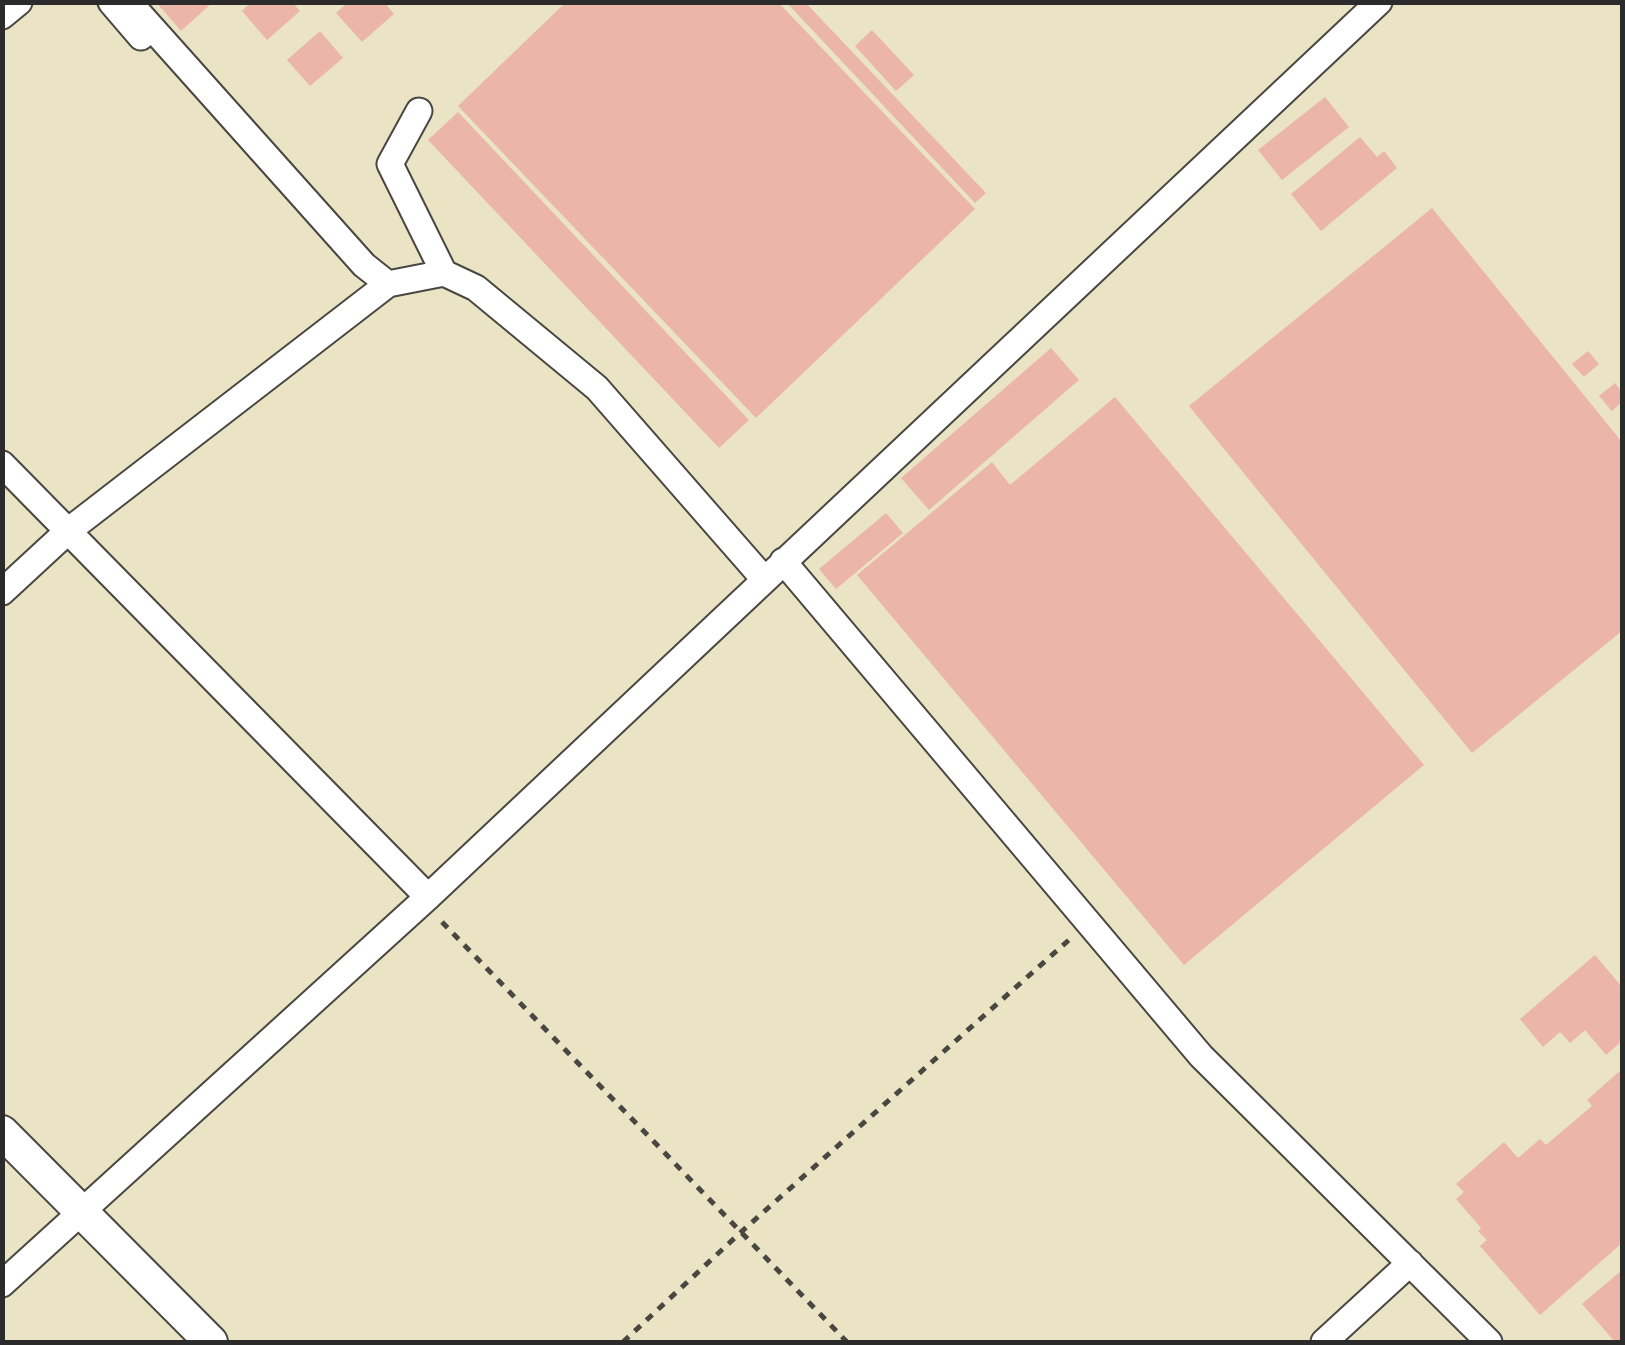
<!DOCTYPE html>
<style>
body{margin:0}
#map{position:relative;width:1625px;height:1345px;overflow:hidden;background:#eae4c4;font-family:"IM FELL Great Primer",serif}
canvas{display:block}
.frame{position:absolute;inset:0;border:5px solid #2b2b2b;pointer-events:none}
</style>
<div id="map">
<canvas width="1625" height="1345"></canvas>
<div class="frame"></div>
</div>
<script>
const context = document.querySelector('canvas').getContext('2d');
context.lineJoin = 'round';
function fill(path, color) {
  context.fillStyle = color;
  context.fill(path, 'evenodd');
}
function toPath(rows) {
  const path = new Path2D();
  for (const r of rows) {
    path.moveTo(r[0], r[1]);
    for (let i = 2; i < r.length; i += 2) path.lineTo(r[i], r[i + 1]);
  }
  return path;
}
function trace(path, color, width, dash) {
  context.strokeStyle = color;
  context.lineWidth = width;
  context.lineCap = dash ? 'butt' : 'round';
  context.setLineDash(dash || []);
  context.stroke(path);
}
fill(toPath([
 [156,2,213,2,181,31],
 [251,2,292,2,300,11,267,40,242,11],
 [348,2,384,2,394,14,362,42,336,13],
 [566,2,778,2,975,209,756,418,458,106],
 [786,2,805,2,986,193,975,203],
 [872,30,914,75,896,91,855,46],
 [320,31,343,58,310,86,287,60],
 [1325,97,1349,127,1282,180,1258,150],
 [458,112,749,420,719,448,428,140],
 [1360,137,1377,157,1384,151,1397,168,1321,231,1291,194],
 [1432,208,1622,442,1622,631,1472,753,1189,406],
 [1051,348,1079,380,929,510,901,478],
 [1588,351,1599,364,1584,377,1572,364],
 [1615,383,1622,392,1622,402,1612,411,1599,396],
 [1115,397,1424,765,1184,965,857,575,992,462,1010,485],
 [886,513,903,533,836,589,819,569],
 [1595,955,1622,987,1622,1041,1606,1055,1585,1030,1570,1043,1560,1032,1543,1047,1520,1019],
 [1622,1069,1622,1243,1540,1315,1480,1246,1487,1240,1478,1231,1481,1228,1456,1199,1464,1192,1456,1184,1504,1142,1518,1158,1540,1139,1546,1145,1592,1106,1587,1100],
 [1622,1270,1622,1342,1615,1342,1582,1304]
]), '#ebb5aa');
const minor = toPath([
 [111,2,141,37],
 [135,2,136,10,364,265,388,284,444,273,476,288,597,388,764,579],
 [2,16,19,2],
 [419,111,390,164,444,273],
 [2,464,428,897],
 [783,561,1201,1056,1489,1342],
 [2,592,68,531,388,284],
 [2,1284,428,897,1379,2],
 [1324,1342,1410,1263]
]);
const tertiary = toPath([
 [2,1132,211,1342]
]);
trace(minor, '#484742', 29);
trace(tertiary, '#484742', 36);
trace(toPath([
 [442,922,847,1342],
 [623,1342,740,1233,1070,939]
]), '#484742', 5, [8, 8]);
trace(minor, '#fff', 25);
trace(tertiary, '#fff', 32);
</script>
